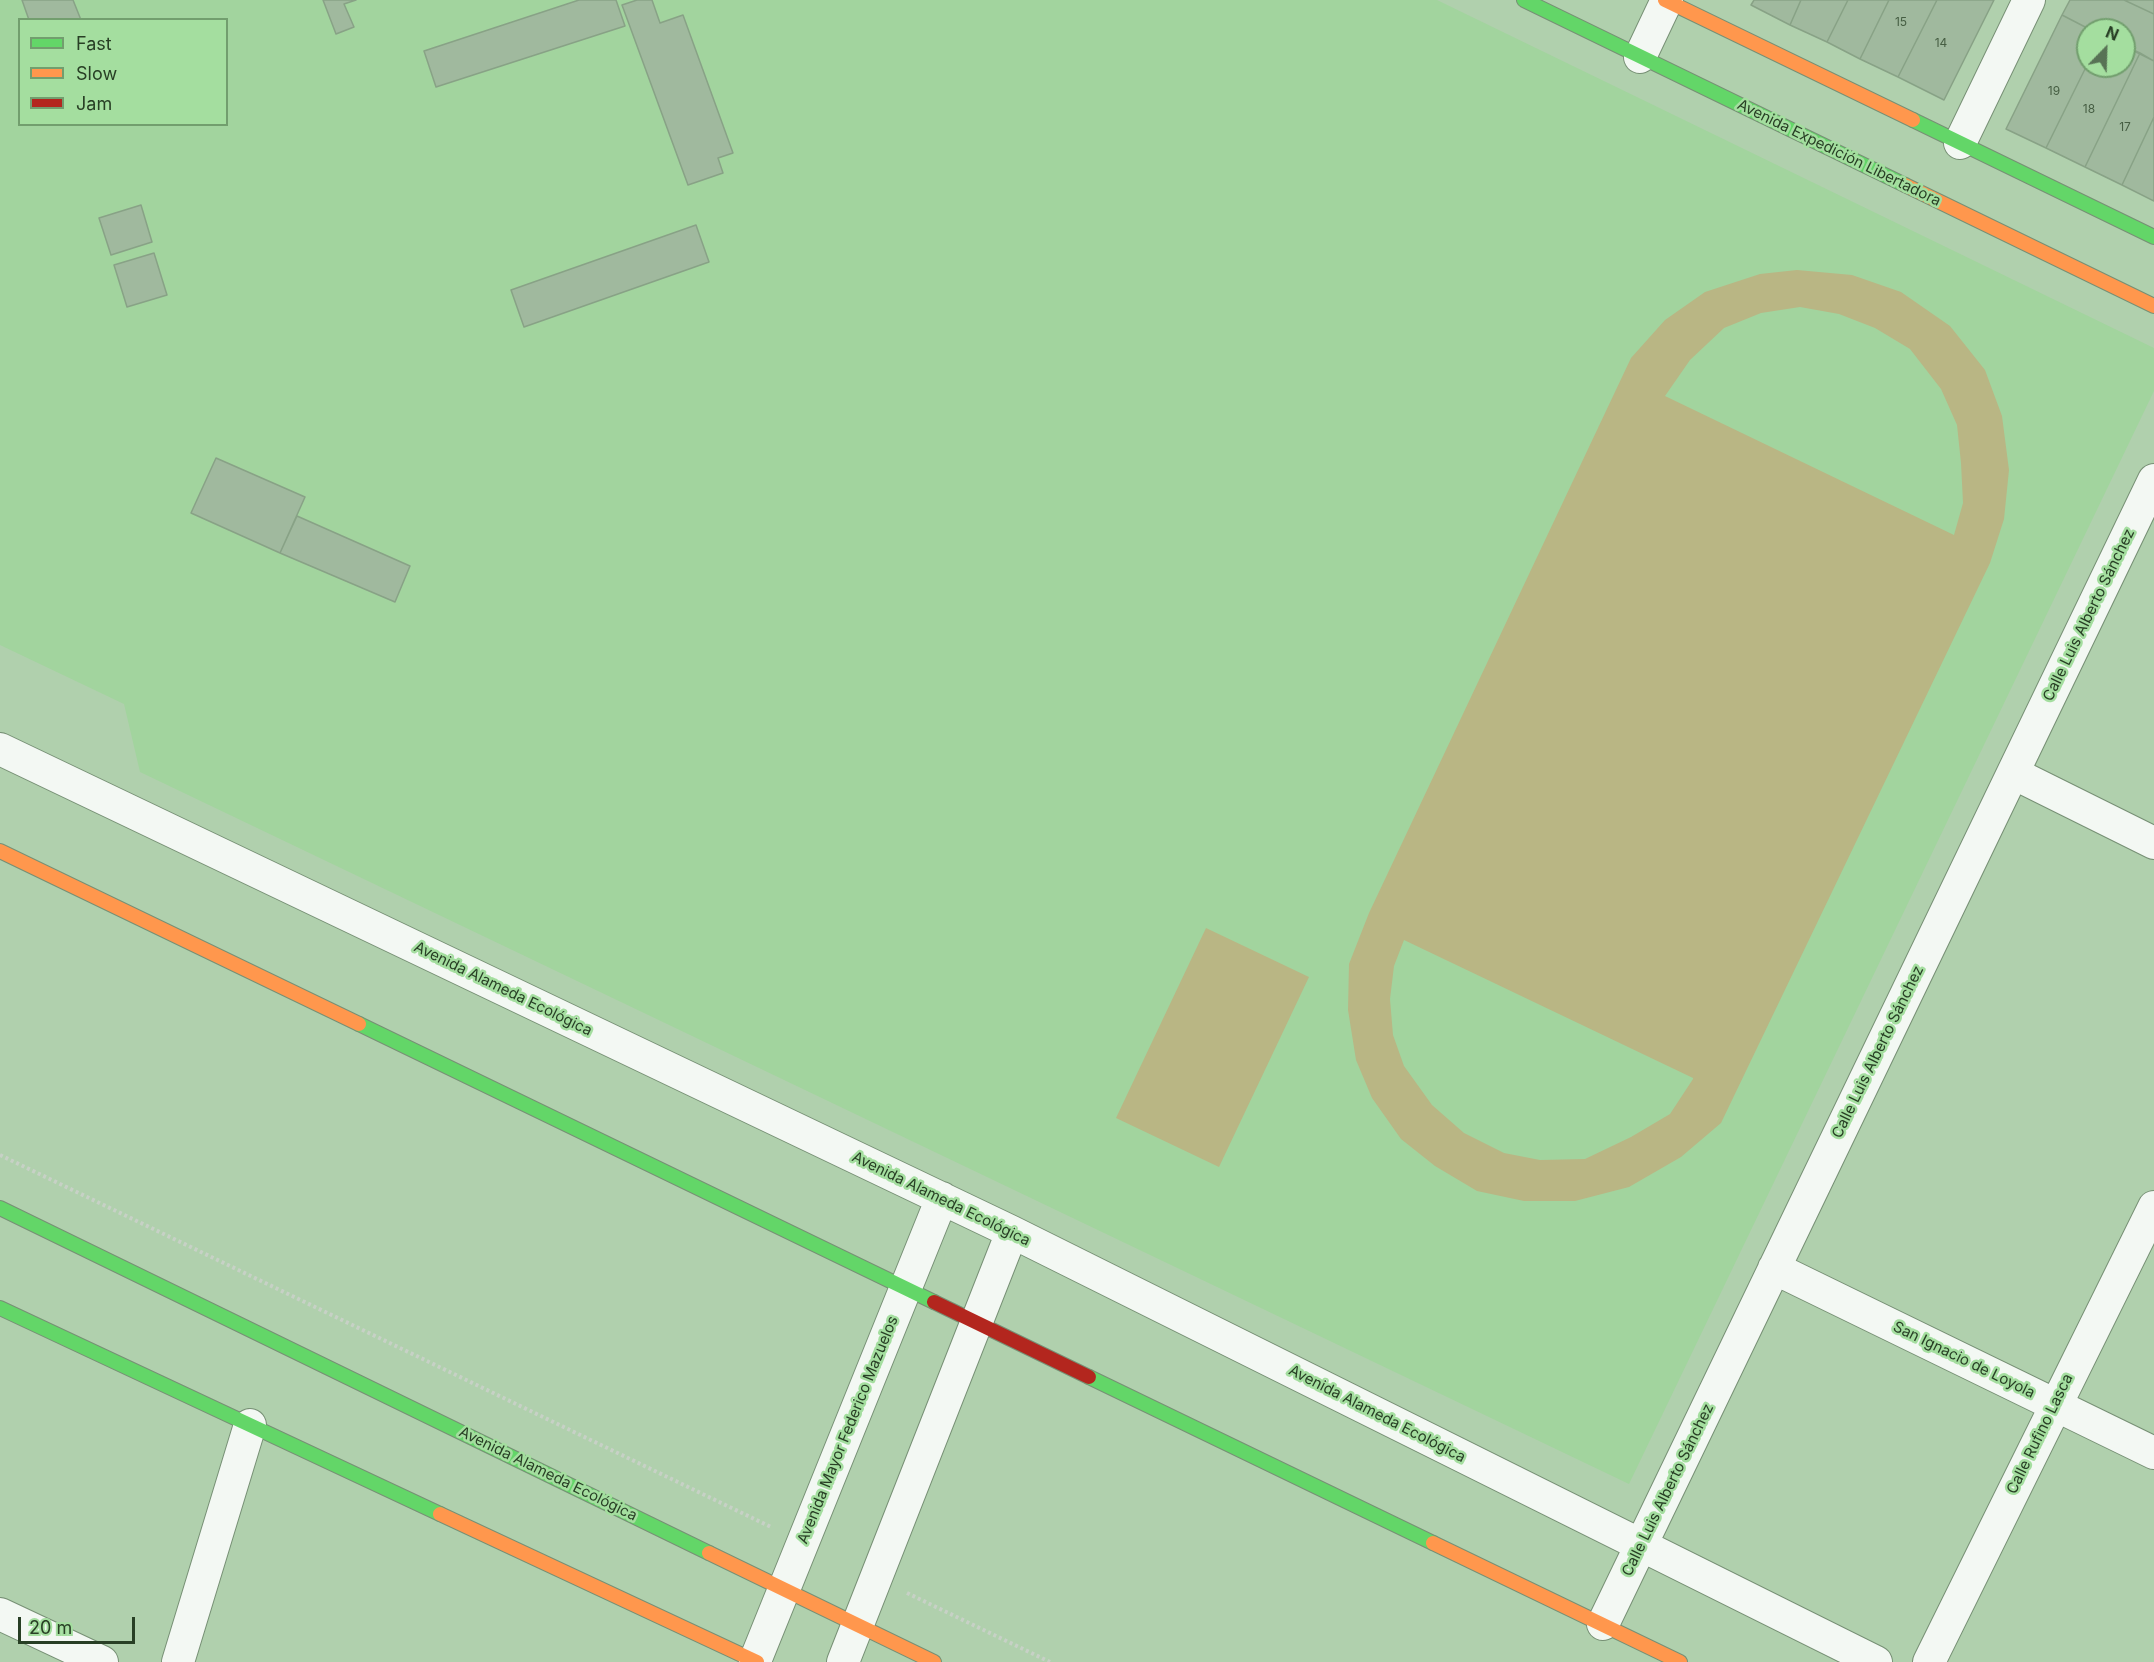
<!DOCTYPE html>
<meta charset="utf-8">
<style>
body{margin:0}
#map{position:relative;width:2154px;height:1662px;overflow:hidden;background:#b0d0ad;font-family:Inter,sans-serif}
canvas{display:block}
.legend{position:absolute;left:18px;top:18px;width:210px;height:108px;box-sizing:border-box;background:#a4de9f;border:2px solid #729e6e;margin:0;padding:8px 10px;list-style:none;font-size:18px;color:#283f25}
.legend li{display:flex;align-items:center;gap:12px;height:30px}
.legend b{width:30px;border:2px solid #729e6e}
.north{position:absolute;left:2076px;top:18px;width:60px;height:60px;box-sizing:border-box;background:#a4de9f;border:2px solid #729e6e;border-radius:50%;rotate:23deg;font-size:16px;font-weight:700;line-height:24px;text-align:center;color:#283f25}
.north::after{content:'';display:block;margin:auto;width:21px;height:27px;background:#587255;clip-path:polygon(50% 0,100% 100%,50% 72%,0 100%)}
.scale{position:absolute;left:18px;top:1617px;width:117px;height:27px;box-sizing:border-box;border:3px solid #283f25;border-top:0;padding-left:8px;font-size:18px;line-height:21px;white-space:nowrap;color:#283f25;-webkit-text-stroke:4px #a4de9f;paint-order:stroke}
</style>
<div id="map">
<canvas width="2154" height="1662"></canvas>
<ul class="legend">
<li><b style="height:8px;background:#63d668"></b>Fast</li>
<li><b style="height:8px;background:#ff974d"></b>Slow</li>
<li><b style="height:8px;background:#b3261e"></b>Jam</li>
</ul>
<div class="north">N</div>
<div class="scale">20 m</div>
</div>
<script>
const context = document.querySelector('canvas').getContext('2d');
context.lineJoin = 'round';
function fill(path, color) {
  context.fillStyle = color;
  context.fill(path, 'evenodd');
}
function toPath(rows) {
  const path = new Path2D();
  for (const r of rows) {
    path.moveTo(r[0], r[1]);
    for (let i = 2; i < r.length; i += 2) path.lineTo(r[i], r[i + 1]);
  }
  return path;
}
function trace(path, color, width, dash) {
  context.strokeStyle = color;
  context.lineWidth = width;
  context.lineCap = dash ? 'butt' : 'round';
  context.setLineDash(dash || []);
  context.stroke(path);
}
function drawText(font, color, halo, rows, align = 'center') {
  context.font = font + ' Inter,sans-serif';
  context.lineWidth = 5;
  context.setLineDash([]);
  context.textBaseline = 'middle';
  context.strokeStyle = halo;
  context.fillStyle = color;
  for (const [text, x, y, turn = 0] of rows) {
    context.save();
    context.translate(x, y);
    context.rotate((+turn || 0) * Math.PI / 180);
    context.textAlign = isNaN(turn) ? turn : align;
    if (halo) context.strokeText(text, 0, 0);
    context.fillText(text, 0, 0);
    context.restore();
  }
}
fill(toPath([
 [0,0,1437,0,2154,348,2154,391,1629,1484,140,772,124,704,0,645],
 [20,20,226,20,226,124,20,124]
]), '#a2d49e');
fill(toPath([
 [1797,270,1852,275,1901,292,1950,326,1985,370,2002,416,2009,470,2004,519,1990,563,1721,1123,1681,1157,1629,1187,1575,1201,1524,1201,1477,1191,1435,1166,1401,1139,1372,1098,1356,1060,1348,1010,1349,964,1369,913,1631,358,1665,320,1705,292,1760,274],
 [1800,307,1839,314,1875,328,1910,349,1941,389,1957,425,1961,463,1963,503,1954,535,1665,396,1690,360,1724,328,1761,313],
 [1404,940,1693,1078,1693,1079,1670,1114,1631,1137,1585,1159,1540,1160,1504,1153,1464,1133,1432,1105,1404,1066,1393,1035,1390,999,1394,966],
 [1206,928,1309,977,1219,1167,1116,1118]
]), '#b9b684');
const building = toPath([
 [22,0,73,0,81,20,29,20,22,0],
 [323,0,356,0,344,4,354,27,336,34,323,0],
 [579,0,616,0,625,26,436,87,424,51,579,0],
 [637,0,652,0,660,23,683,15,733,153,718,158,723,173,688,185,622,5,637,0],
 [1754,0,1801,0,1790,25,1751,5,1754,0],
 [1801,0,1848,0,1827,42,1790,25,1801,0],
 [1848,0,1889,0,1860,59,1827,42,1848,0],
 [1889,0,1937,0,1898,77,1860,59,1889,0],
 [1937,0,1994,0,1944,100,1898,77,1937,0],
 [2070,0,2124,0,2154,14,2154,61,2124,46,2124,30,2091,30,2062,15,2070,0],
 [2124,0,2154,0,2154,14,2124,0],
 [2062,15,2091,30,2088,30,2088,63,2046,148,2006,129,2062,15],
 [2124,46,2140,53,2085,167,2046,148,2088,63,2088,66,2124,66,2124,46],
 [2140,53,2154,61,2154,117,2122,185,2085,167,2140,53],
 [2154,117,2154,201,2122,185,2154,117],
 [141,205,152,242,111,255,99,218,141,205],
 [696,225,709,262,524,327,511,290,696,225],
 [154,253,167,295,127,307,114,265,154,253],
 [216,458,305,497,280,553,191,513,216,458],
 [297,516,410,566,395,602,280,553,297,516]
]);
fill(building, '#a0b99e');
trace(building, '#88a286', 1.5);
const street = toPath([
 [1640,57,1667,0],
 [1960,143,2029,0],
 [0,749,1012,1232,1876,1662],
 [2013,773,2154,843],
 [1774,1268,2154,1453],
 [0,1614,102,1662],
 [1603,1624,2154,480],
 [755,1661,942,1198],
 [178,1662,250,1425],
 [843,1662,1012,1232],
 [1929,1662,2154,1207]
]);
const fast = toPath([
 [1524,0,1905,185],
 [1913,120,2154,237],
 [359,1024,934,1302],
 [0,1208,709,1553],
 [0,1308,440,1514],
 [1089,1377,1433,1543]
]);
const slow = toPath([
 [1665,0,1913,120],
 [1905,185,2154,306],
 [0,851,359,1024],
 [440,1514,757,1662],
 [1433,1543,1680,1662],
 [709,1553,934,1662]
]);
const jam = toPath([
 [934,1302,1089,1377]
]);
trace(street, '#779075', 34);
trace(fast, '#779075', 16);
trace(slow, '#779075', 16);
trace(jam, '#779075', 16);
trace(toPath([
 [0,1155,771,1527],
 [907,1593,1050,1662]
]), '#c7d1c6', 4, [3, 3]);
trace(street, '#f3f8f3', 32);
trace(fast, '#63d668', 14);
trace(slow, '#ff974d', 14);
trace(jam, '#b3261e', 14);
drawText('12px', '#465e43', null, [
 ["15",1901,22],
 ["14",1941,43],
 ["19",2054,91],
 ["18",2089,109],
 ["17",2125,127]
]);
drawText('15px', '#283f25', '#a4de9f', [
 ["Avenida Expedición Libertadora",1839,153,26],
 ["Calle Luis Alberto Sánchez",2089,615,-64],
 ["Avenida Alameda Ecológica",503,989,26],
 ["Calle Luis Alberto Sánchez",1878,1052,-64],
 ["Avenida Alameda Ecológica",941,1199,26],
 ["San Ignacio de Loyola",1964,1360,26],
 ["Avenida Alameda Ecológica",1377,1414,27],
 ["Avenida Mayor Federico Mazuelos",848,1430,-68],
 ["Calle Rufino Lasca",2040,1434,-64],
 ["Avenida Alameda Ecológica",548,1474,26],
 ["Calle Luis Alberto Sánchez",1668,1490,-64]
]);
</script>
